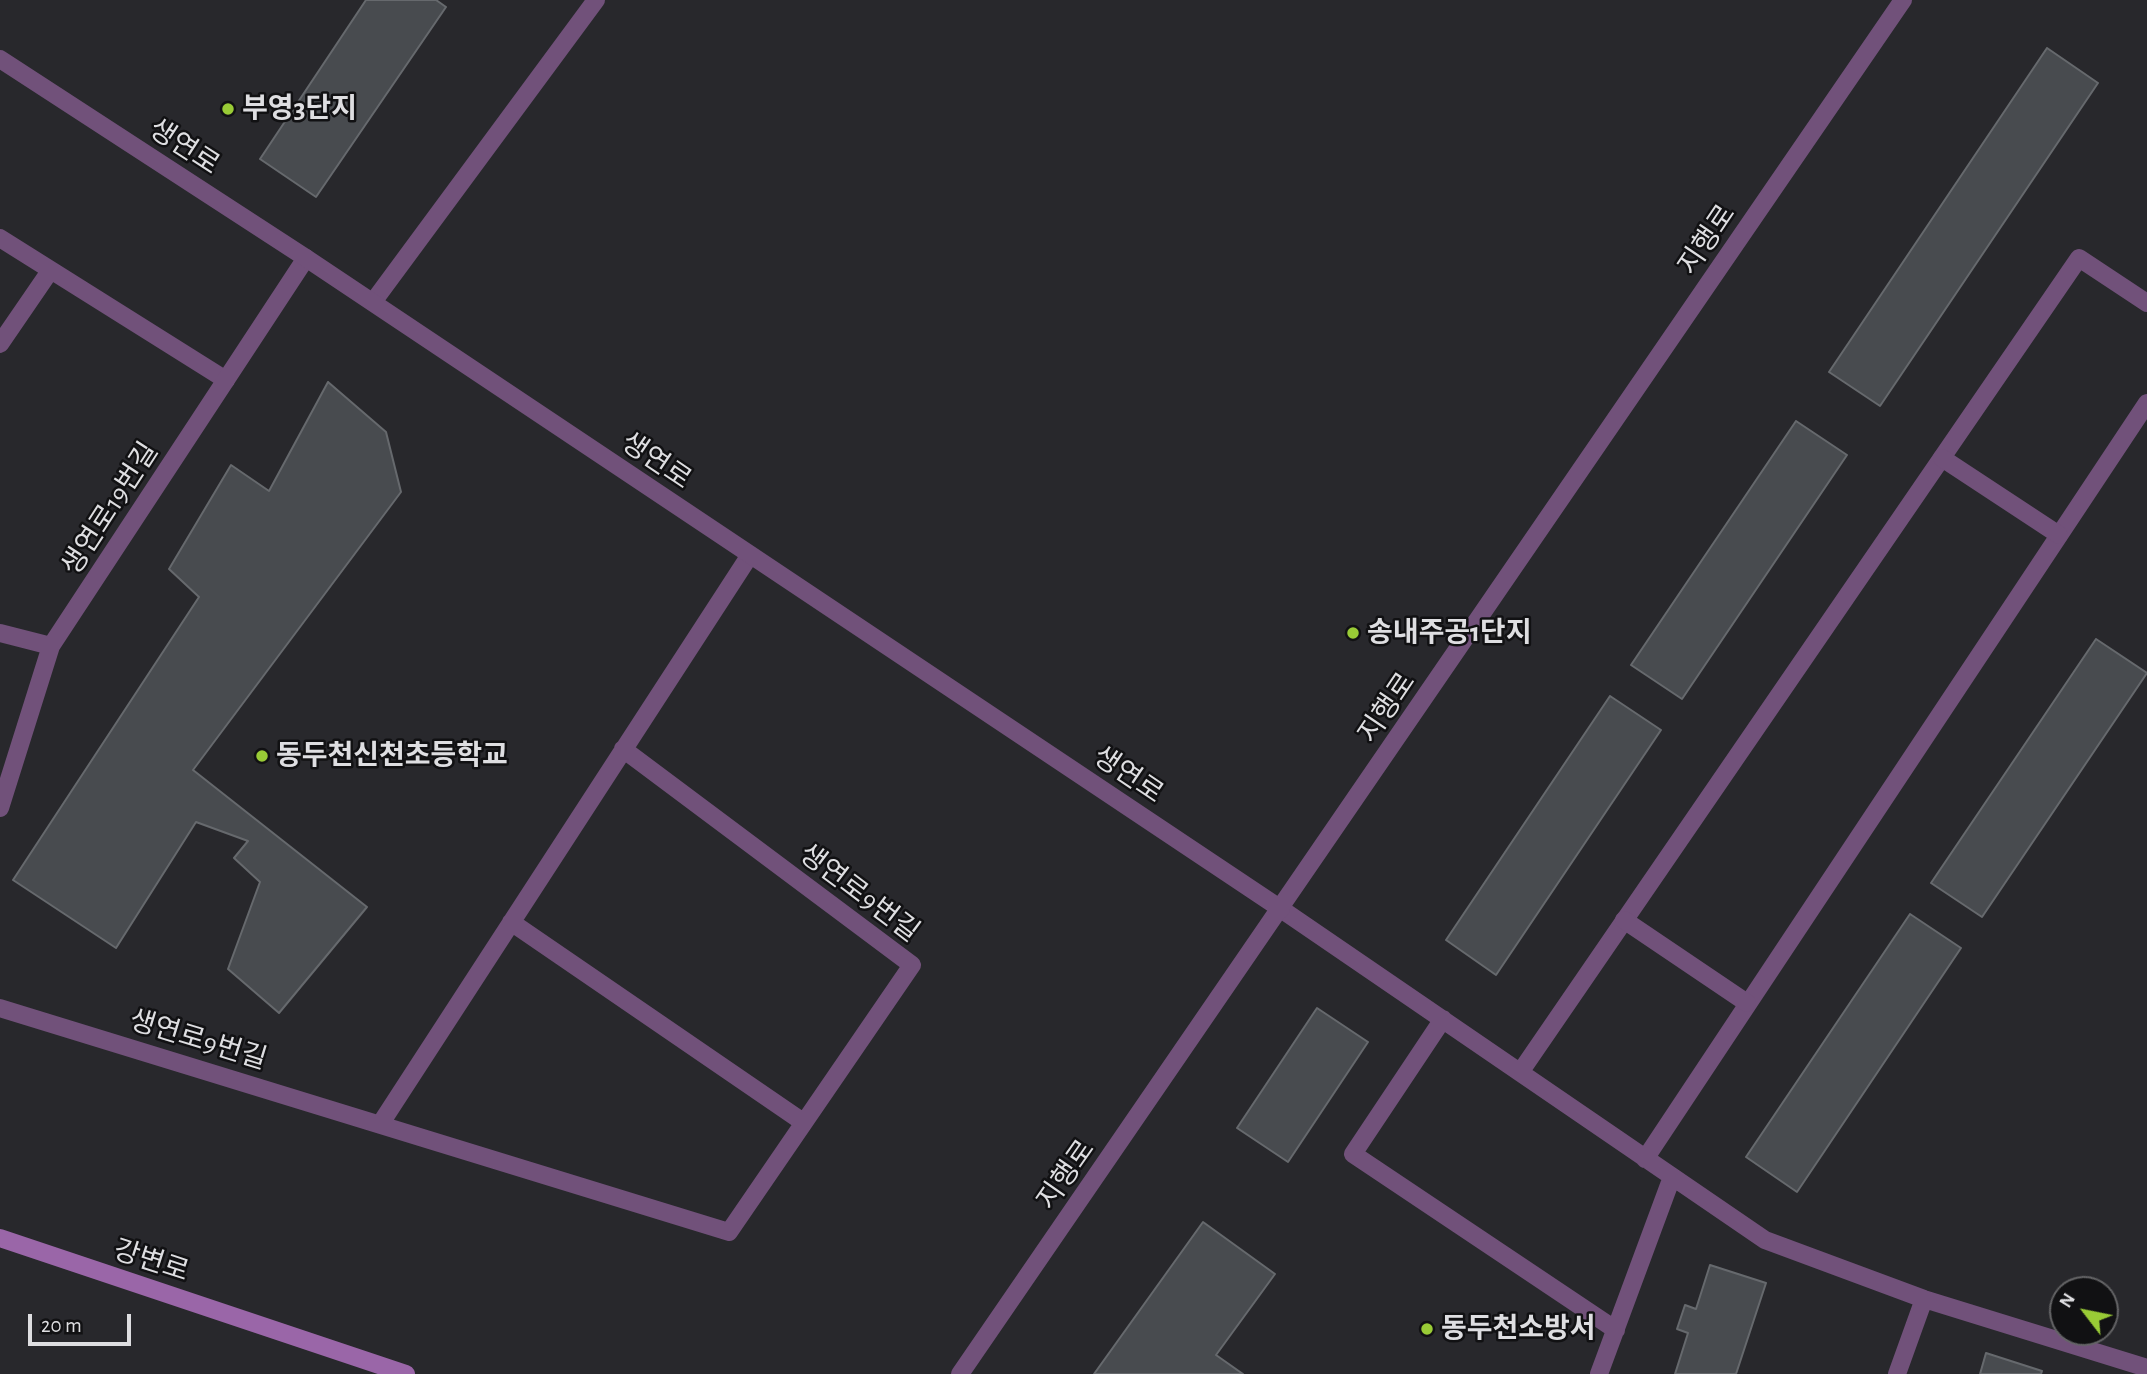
<!DOCTYPE html>
<meta charset="utf-8">
<style>
body{margin:0}
#map{position:relative;width:2147px;height:1374px;overflow:hidden;background:#28282c;font-family:"Alegreya Sans",sans-serif}
canvas{display:block}
.north{position:absolute;left:2049px;top:1276px;width:70px;height:70px;box-sizing:border-box;background:#111113;border:2px solid #636365;border-radius:50%;rotate:302deg;font-size:19px;font-weight:700;line-height:28px;text-align:center;color:#dedee1}
.north::after{content:'';display:block;margin:auto;width:24px;height:32px;background:#99cb36;clip-path:polygon(50% 0,100% 100%,50% 72%,0 100%)}
.scale{position:absolute;left:28px;top:1314px;width:103px;height:32px;box-sizing:border-box;border:4px solid #dedee1;border-top:0;padding-left:9px;font-size:21px;line-height:24px;white-space:nowrap;color:#dedee1;-webkit-text-stroke:5px #111113;paint-order:stroke}
</style>
<div id="map">
<canvas width="2147" height="1374"></canvas>
<div class="north">N</div>
<div class="scale">20 m</div>
</div>
<script>
const context = document.querySelector('canvas').getContext('2d');
context.lineJoin = 'round';
function fill(path, color) {
  context.fillStyle = color;
  context.fill(path, 'evenodd');
}
function toPath(rows) {
  const path = new Path2D();
  for (const r of rows) {
    path.moveTo(r[0], r[1]);
    for (let i = 2; i < r.length; i += 2) path.lineTo(r[i], r[i + 1]);
  }
  return path;
}
function trace(path, color, width, dash) {
  context.strokeStyle = color;
  context.lineWidth = width;
  context.lineCap = dash ? 'butt' : 'round';
  context.setLineDash(dash || []);
  context.stroke(path);
}
function drawText(font, color, halo, rows, align = 'center') {
  context.font = font + ' "Alegreya Sans","Noto Sans KR",sans-serif';
  context.lineWidth = 5;
  context.setLineDash([]);
  context.textBaseline = 'middle';
  context.strokeStyle = halo;
  context.fillStyle = color;
  for (const [text, x, y, turn = 0] of rows) {
    context.save();
    context.translate(x, y);
    context.rotate((+turn || 0) * Math.PI / 180);
    context.textAlign = isNaN(turn) ? turn : align;
    if (halo) context.strokeText(text, 0, 0);
    context.fillText(text, 0, 0);
    context.restore();
  }
}
const building = toPath([
 [366,0,436,0,446,7,316,197,260,159,366,0],
 [2047,48,2098,83,1880,406,1829,372,2047,48],
 [328,382,386,432,401,492,193,770,367,907,279,1013,228,969,260,882,234,858,248,841,196,822,116,948,13,880,199,597,169,569,231,465,269,491,328,382],
 [1796,421,1847,455,1682,699,1631,665,1796,421],
 [2096,639,2147,673,1982,917,1931,883,2096,639],
 [1610,696,1661,730,1496,975,1446,940,1610,696],
 [1910,914,1961,948,1797,1192,1746,1157,1910,914],
 [1317,1008,1368,1042,1288,1162,1237,1128,1317,1008],
 [1203,1222,1275,1274,1216,1355,1243,1374,1094,1374,1203,1222],
 [1710,1265,1766,1283,1736,1374,1675,1374,1688,1333,1677,1329,1685,1305,1696,1309,1710,1265],
 [1986,1353,2042,1371,2041,1374,1980,1374,1986,1353]
]);
fill(building, '#484b4f');
trace(building, '#66696d', 2);
trace(toPath([
 [0,238,226,380],
 [373,302,596,0],
 [0,344,50,271],
 [1281,909,1765,1240,1924,1299,2147,1368],
 [511,922,803,1122],
 [0,1008,729,1232,912,965,623,749],
 [1443,1019,1353,1154,1616,1330],
 [1521,1071,2079,258,2147,303],
 [381,1123,750,555],
 [1645,1159,2147,403],
 [1599,1374,1672,1177],
 [1897,1374,1924,1299]
]), '#71517a', 18);
trace(toPath([
 [1942,458,2059,535],
 [0,633,51,646],
 [0,808,51,646,306,258],
 [1624,920,1747,1003]
]), '#71517a', 18);
trace(toPath([
 [0,59,306,258,1281,909],
 [960,1374,1903,0]
]), '#71517a', 18);
trace(toPath([
 [0,1238,406,1374]
]), '#9a66a8', 18);
for (const [x, y, r, color] of [
 [228,109,7,"#99cb36"],
 [1353,633,7,"#99cb36"],
 [262,756,7,"#99cb36"],
 [1427,1329,7,"#99cb36"]
]) {
  const dot = new Path2D();
  dot.arc(x, y, r, 0, 2 * Math.PI);
  context.fillStyle = color;
  context.fill(dot);
  trace(dot, '#111113', 2.5);
}
drawText('bold 28px', '#dedee1', '#111113', [
 ["부영3단지",242,109],
 ["송내주공1단지",1367,633],
 ["동두천신천초등학교",276,756],
 ["동두천소방서",1441,1329]
], 'left');
drawText('28px', '#dedee1', '#111113', [
 ["생연로",184,147,33],
 ["지행로",1707,240,-56],
 ["생연로",656,461,34],
 ["생연로19번길",110,509,-57],
 ["지행로",1387,708,-56],
 ["생연로",1128,775,34],
 ["생연로9번길",859,893,37],
 ["생연로9번길",198,1040,17],
 ["지행로",1066,1175,-55],
 ["강변로",151,1261,18]
]);
</script>
